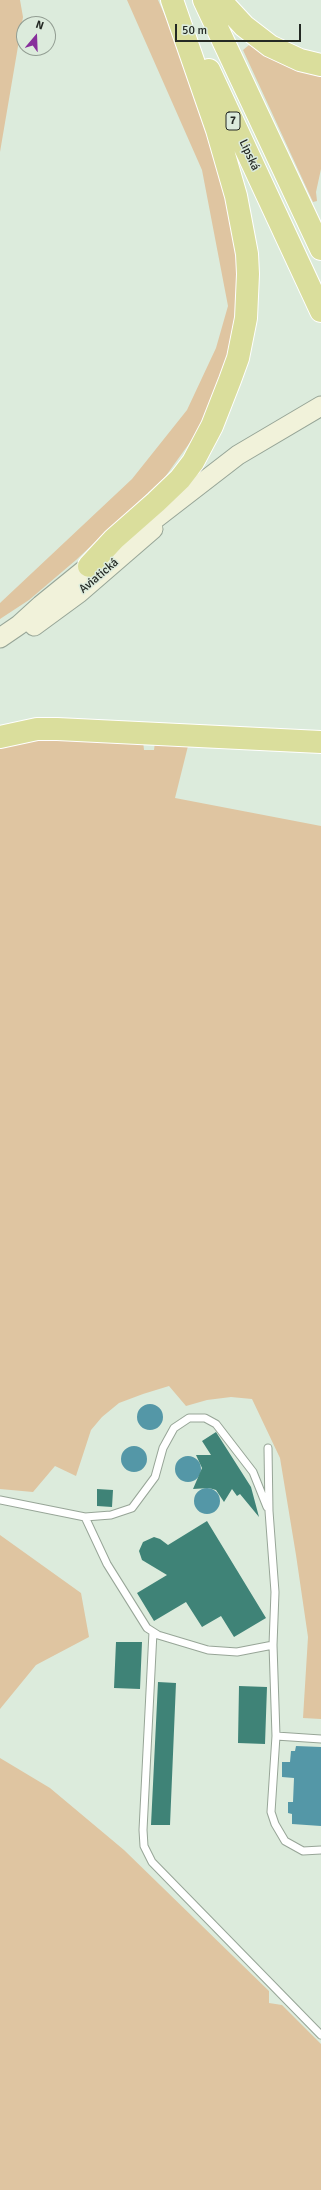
<!DOCTYPE html>
<meta charset="utf-8">
<style>
body{margin:0}
#map{position:relative;width:321px;height:2190px;overflow:hidden;background:#dcebdc;font-family:Signika,sans-serif}
canvas{display:block}
.north{position:absolute;left:16px;top:16px;width:40px;height:40px;box-sizing:border-box;background:#dcebdc;border:1px solid #929d92;border-radius:50%;rotate:19deg;font-size:11px;font-weight:700;line-height:16px;text-align:center;color:#242924}
.north::after{content:'';display:block;margin:auto;width:14px;height:18px;background:#872f9b;clip-path:polygon(50% 0,100% 100%,50% 72%,0 100%)}
.scale{position:absolute;left:175px;top:24px;width:126px;height:18px;box-sizing:border-box;border:2px solid #242924;border-top:0;padding-left:5px;font-size:12px;line-height:14px;white-space:nowrap;color:#242924;-webkit-text-stroke:3px #dcebdc;paint-order:stroke}
</style>
<div id="map">
<canvas width="321" height="2190"></canvas>
<div class="north">N</div>
<div class="scale">50 m</div>
</div>
<script>
const context = document.querySelector('canvas').getContext('2d');
context.lineJoin = 'round';
function fill(path, color) {
  context.fillStyle = color;
  context.fill(path, 'evenodd');
}
function toPath(rows) {
  const path = new Path2D();
  for (const r of rows) {
    if (r.length === 3) {
      path.moveTo(r[0] + r[2], r[1]);
      path.arc(r[0], r[1], r[2], 0, 2 * Math.PI);
      continue;
    }
    path.moveTo(r[0], r[1]);
    for (let i = 2; i < r.length; i += 2) path.lineTo(r[i], r[i + 1]);
  }
  return path;
}
function trace(path, color, width, dash) {
  context.strokeStyle = color;
  context.lineWidth = width;
  context.lineCap = dash ? 'butt' : 'round';
  context.setLineDash(dash || []);
  context.stroke(path);
}
function drawText(font, color, halo, rows, align = 'center') {
  context.font = font + ' Signika,sans-serif';
  context.lineWidth = 3;
  context.setLineDash([]);
  context.textBaseline = 'middle';
  context.strokeStyle = halo;
  context.fillStyle = color;
  for (const [text, x, y, turn = 0] of rows) {
    context.save();
    context.translate(x, y);
    context.rotate((+turn || 0) * Math.PI / 180);
    context.textAlign = isNaN(turn) ? turn : align;
    if (halo) context.strokeText(text, 0, 0);
    context.fillText(text, 0, 0);
    context.restore();
  }
}
fill(toPath([
 [0,0,20,0,23,17,0,152],
 [127,0,158,0,177,43,224,181,234,220,239,279,233,342,210,404,196,434,165,477,76,560,29,600,0,619,0,603,132,479,187,410,216,348,228,306,202,170],
 [249,45,274,59,321,74,321,169,316,192,317,201,313,202,243,50],
 [25,738,143,741,144,750,154,750,155,742,189,742,175,798,321,826,321,1719,303,1718,308,1637,296,1555,280,1458,252,1399,231,1397,207,1400,186,1406,169,1386,143,1394,119,1403,102,1417,91,1430,76,1476,55,1466,33,1492,0,1489,0,744],
 [0,1535,81,1593,89,1637,36,1665,0,1709],
 [0,1758,50,1788,124,1850,269,1991,269,2003,282,2005,321,2044,321,2190,0,2190]
]), '#dfc5a1');
fill(toPath([
 [150,1417,13],
 [134,1459,13],
 [188,1469,13],
 [207,1501,13],
 [296,1746,321,1747,321,1826,292,1824,292,1814,288,1813,288,1802,293,1802,294,1778,282,1777,282,1762,290,1762,291,1751,295,1751]
]), '#5497a7');
fill(toPath([
 [216,1432,251,1487,259,1517,240,1494,237,1496,232,1489,224,1502,216,1490,209,1488,193,1489,202,1468,196,1455,211,1455,202,1441],
 [97,1489,113,1490,112,1507,97,1506],
 [207,1521,266,1618,234,1637,221,1616,202,1627,186,1602,154,1621,137,1593,167,1575,142,1560,139,1551,143,1542,154,1537,160,1539,168,1545],
 [116,1642,142,1642,140,1689,114,1688],
 [158,1682,176,1683,170,1825,151,1825],
 [239,1686,267,1687,265,1744,238,1743]
]), '#3f8377');
const service = toPath([
 [268,1448,269,1511,275,1592,273,1645,276,1736,271,1812,275,1824,285,1841,303,1851,321,1850],
 [0,1500,85,1517,107,1564,147,1628,158,1635,208,1650,237,1652,273,1645],
 [85,1517,111,1515,132,1508,155,1477,163,1448,174,1428,189,1418,205,1418,216,1424,253,1472,267,1507],
 [153,1632,143,1830,144,1846,152,1862,321,2035],
 [276,1736,321,1739]
]);
const secondary = toPath([
 [137,533,238,455,321,406],
 [34,626,79,593,153,529],
 [0,638,19,625,41,605,89,566,102,558]
]);
const trunk = toPath([
 [204,0,321,249],
 [220,0,244,26,270,46,300,60,321,65],
 [209,70,321,311],
 [89,566,114,539,156,502,180,479,193,462,212,426,230,380,238,358,246,318,248,274,247,254,236,196,217,130,172,0],
 [0,737,37,729,57,729,321,742]
]);
trace(service, '#97a597', 9);
trace(secondary, '#97a597', 21);
trace(trunk, '#fff', 24);
trace(service, '#fff', 7);
trace(secondary, '#f1f2da', 19);
trace(trunk, '#dade9c', 22);
for (const [x, y, w] of [
 [233,121,14]
]) {
  const box = new Path2D();
  box.roundRect(x - w / 2, y - 9, w, 18, 3);
  context.fillStyle = '#dcebdc';
  context.fill(box);
  trace(box, '#242924', 1);
}
drawText('bold 11px', '#242924', null, [
 ["7",233,121]
]);
drawText('12px', '#242924', '#dcebdc', [
 ["Lipská",249,155,65],
 ["Aviatická",99,576,-40]
]);
</script>
